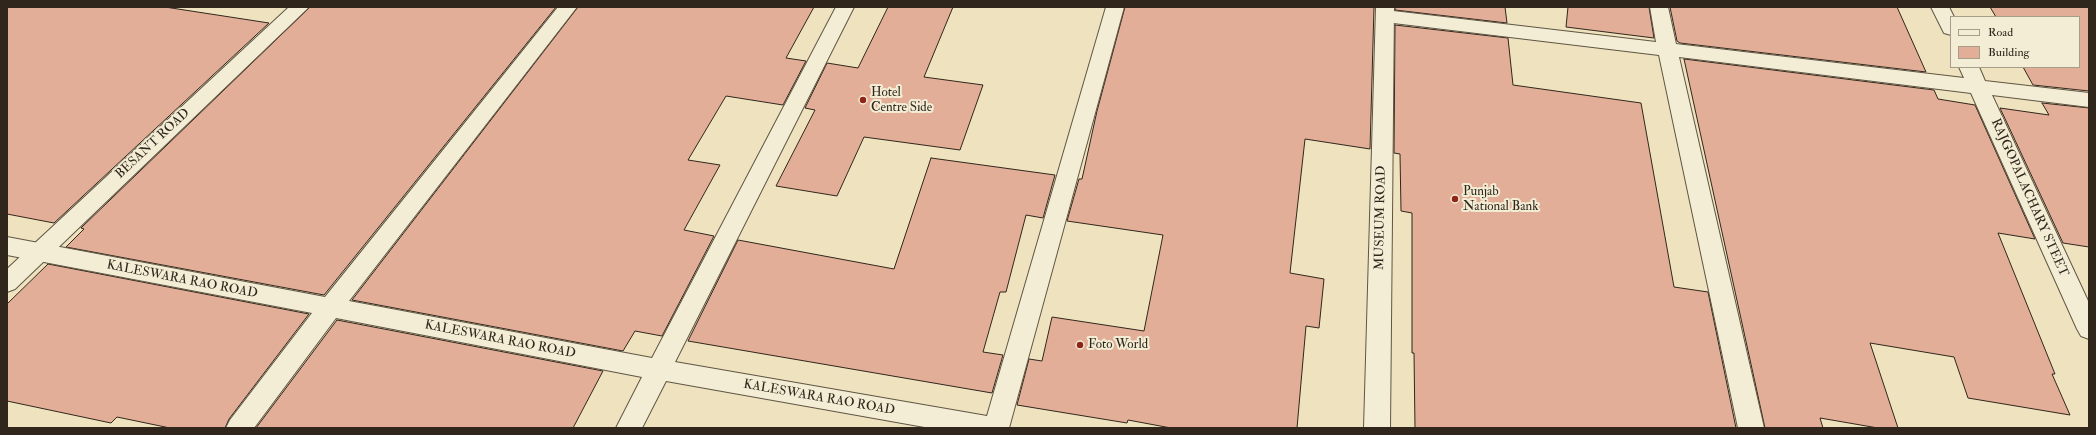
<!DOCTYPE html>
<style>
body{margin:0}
#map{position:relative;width:2096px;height:435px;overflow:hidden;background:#eee3be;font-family:"IM FELL Double Pica",serif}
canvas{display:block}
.frame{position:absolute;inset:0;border:8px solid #30261c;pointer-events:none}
.legend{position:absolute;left:1950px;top:16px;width:130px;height:52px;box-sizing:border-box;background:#f4edd5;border:1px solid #a69d8b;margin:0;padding:5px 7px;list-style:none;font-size:12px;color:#30261c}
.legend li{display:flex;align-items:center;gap:8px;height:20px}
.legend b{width:20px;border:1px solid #a69d8b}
</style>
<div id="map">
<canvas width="2096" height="435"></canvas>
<div class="frame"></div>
<ul class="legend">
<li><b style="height:5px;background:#f4edd5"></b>Road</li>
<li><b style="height:11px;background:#e2ae97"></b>Building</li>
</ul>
</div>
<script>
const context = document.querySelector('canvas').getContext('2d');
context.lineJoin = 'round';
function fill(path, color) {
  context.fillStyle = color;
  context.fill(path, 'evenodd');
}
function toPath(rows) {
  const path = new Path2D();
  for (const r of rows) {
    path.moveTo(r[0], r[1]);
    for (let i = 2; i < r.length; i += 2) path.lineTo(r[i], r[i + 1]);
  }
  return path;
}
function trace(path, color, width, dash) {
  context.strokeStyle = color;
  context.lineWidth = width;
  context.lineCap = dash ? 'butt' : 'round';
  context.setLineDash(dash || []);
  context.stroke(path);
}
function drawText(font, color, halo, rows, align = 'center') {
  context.font = font + ' "IM FELL Double Pica",serif';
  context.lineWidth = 4;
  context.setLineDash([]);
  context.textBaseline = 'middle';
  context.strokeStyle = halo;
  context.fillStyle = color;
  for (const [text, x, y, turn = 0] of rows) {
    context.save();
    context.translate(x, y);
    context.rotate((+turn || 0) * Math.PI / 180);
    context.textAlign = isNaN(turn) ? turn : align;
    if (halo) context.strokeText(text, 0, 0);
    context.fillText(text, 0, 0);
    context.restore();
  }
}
const building = toPath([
 [7,7,165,7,269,23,54,223,7,214,7,7],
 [310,7,556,7,324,295,66,247,84,229,81,228,310,7],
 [578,7,814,7,786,58,806,61,783,105,726,96,688,160,720,165,684,230,714,236,662,336,635,331,623,351,352,300,578,7],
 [888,7,953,7,924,77,983,85,960,150,864,137,837,196,776,186,815,110,805,108,827,63,858,68,888,7],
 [1125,7,1374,7,1370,149,1305,139,1290,273,1324,279,1319,328,1306,326,1297,428,1171,428,1128,420,1127,423,1017,405,1029,359,1042,361,1052,317,1144,331,1163,235,1067,221,1079,179,1082,179,1097,111,1125,7],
 [1395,7,1505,7,1507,23,1395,10,1395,7],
 [1568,7,1649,7,1654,38,1566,27,1568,7],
 [1670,7,1897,7,1926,72,1680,43,1677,41,1670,7],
 [1990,7,2089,7,2089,91,2033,85,2023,67,2079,67,2079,17,1996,17,1990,7],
 [1395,25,1508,38,1513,85,1641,103,1674,287,1708,292,1736,428,1415,428,1414,353,1412,353,1412,213,1401,211,1400,154,1394,153,1395,25],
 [1684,59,1934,90,1938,99,1975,105,2035,239,1998,233,2055,374,2052,374,2070,415,1968,398,1954,357,1870,343,1898,428,1878,428,1820,418,1823,428,1765,428,1684,59],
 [2042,103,2089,108,2089,247,2063,243,2000,108,2049,115,2042,103],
 [931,158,1055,175,1043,218,1026,215,1006,292,1000,292,983,352,1003,355,992,393,688,341,738,240,894,269,931,158],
 [48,264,309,314,229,419,225,428,170,428,117,417,111,423,7,401,7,304,48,264],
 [337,320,603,371,573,428,256,428,337,320]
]);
fill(building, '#e2ae97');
trace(building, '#30261c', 1);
const minor = toPath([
 [558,7,577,7,349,301,652,358,836,7,854,7,675,362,987,416,1106,7,1124,7,1009,428,930,428,666,381,642,428,616,428,642,377,336,318,254,428,226,428,230,420,312,313,7,255,7,237,325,297,558,7],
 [1650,7,1668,7,1676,44,1964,78,1959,67,1979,67,1985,81,2089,93,2089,107,1992,95,2089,303,2089,339,2081,336,2077,329,1971,93,1679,57,1764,428,1738,428,1659,55,1385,22,1378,20,1376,16,1378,12,1385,10,1656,42,1650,7],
 [1931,7,1949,7,1954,17,1951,17,1951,35,1944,33,1931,7]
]);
const tertiary = toPath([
 [289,7,309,7,15,289,7,292,7,269,289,7],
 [1376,7,1394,7,1390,428,1364,428,1376,7]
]);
trace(minor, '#605544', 2);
trace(tertiary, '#605544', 2);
fill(minor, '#f4edd5');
fill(tertiary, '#f4edd5');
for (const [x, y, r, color] of [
 [863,100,4,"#8f2418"],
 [1455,199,4,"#8f2418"],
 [1080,345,4,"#8f2418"]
]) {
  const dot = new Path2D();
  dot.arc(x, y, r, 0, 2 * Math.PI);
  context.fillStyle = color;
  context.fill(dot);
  trace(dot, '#f4edd5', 1.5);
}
drawText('13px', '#30261c', '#f4edd5', [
 ["Hotel",871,93],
 ["Centre Side",871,108],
 ["Punjab",1463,192],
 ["National Bank",1463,207],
 ["Foto World",1088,345]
], 'left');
drawText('13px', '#30261c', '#f4edd5', [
 ["BESANT ROAD",153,144,-43],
 ["RAJGOPALACHARY STEET",2029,198,66],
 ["MUSEUM ROAD",1381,218,-89],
 ["KALESWARA RAO ROAD",182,280,11],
 ["KALESWARA RAO ROAD",500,340,11],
 ["KALESWARA RAO ROAD",819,398,10]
]);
</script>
